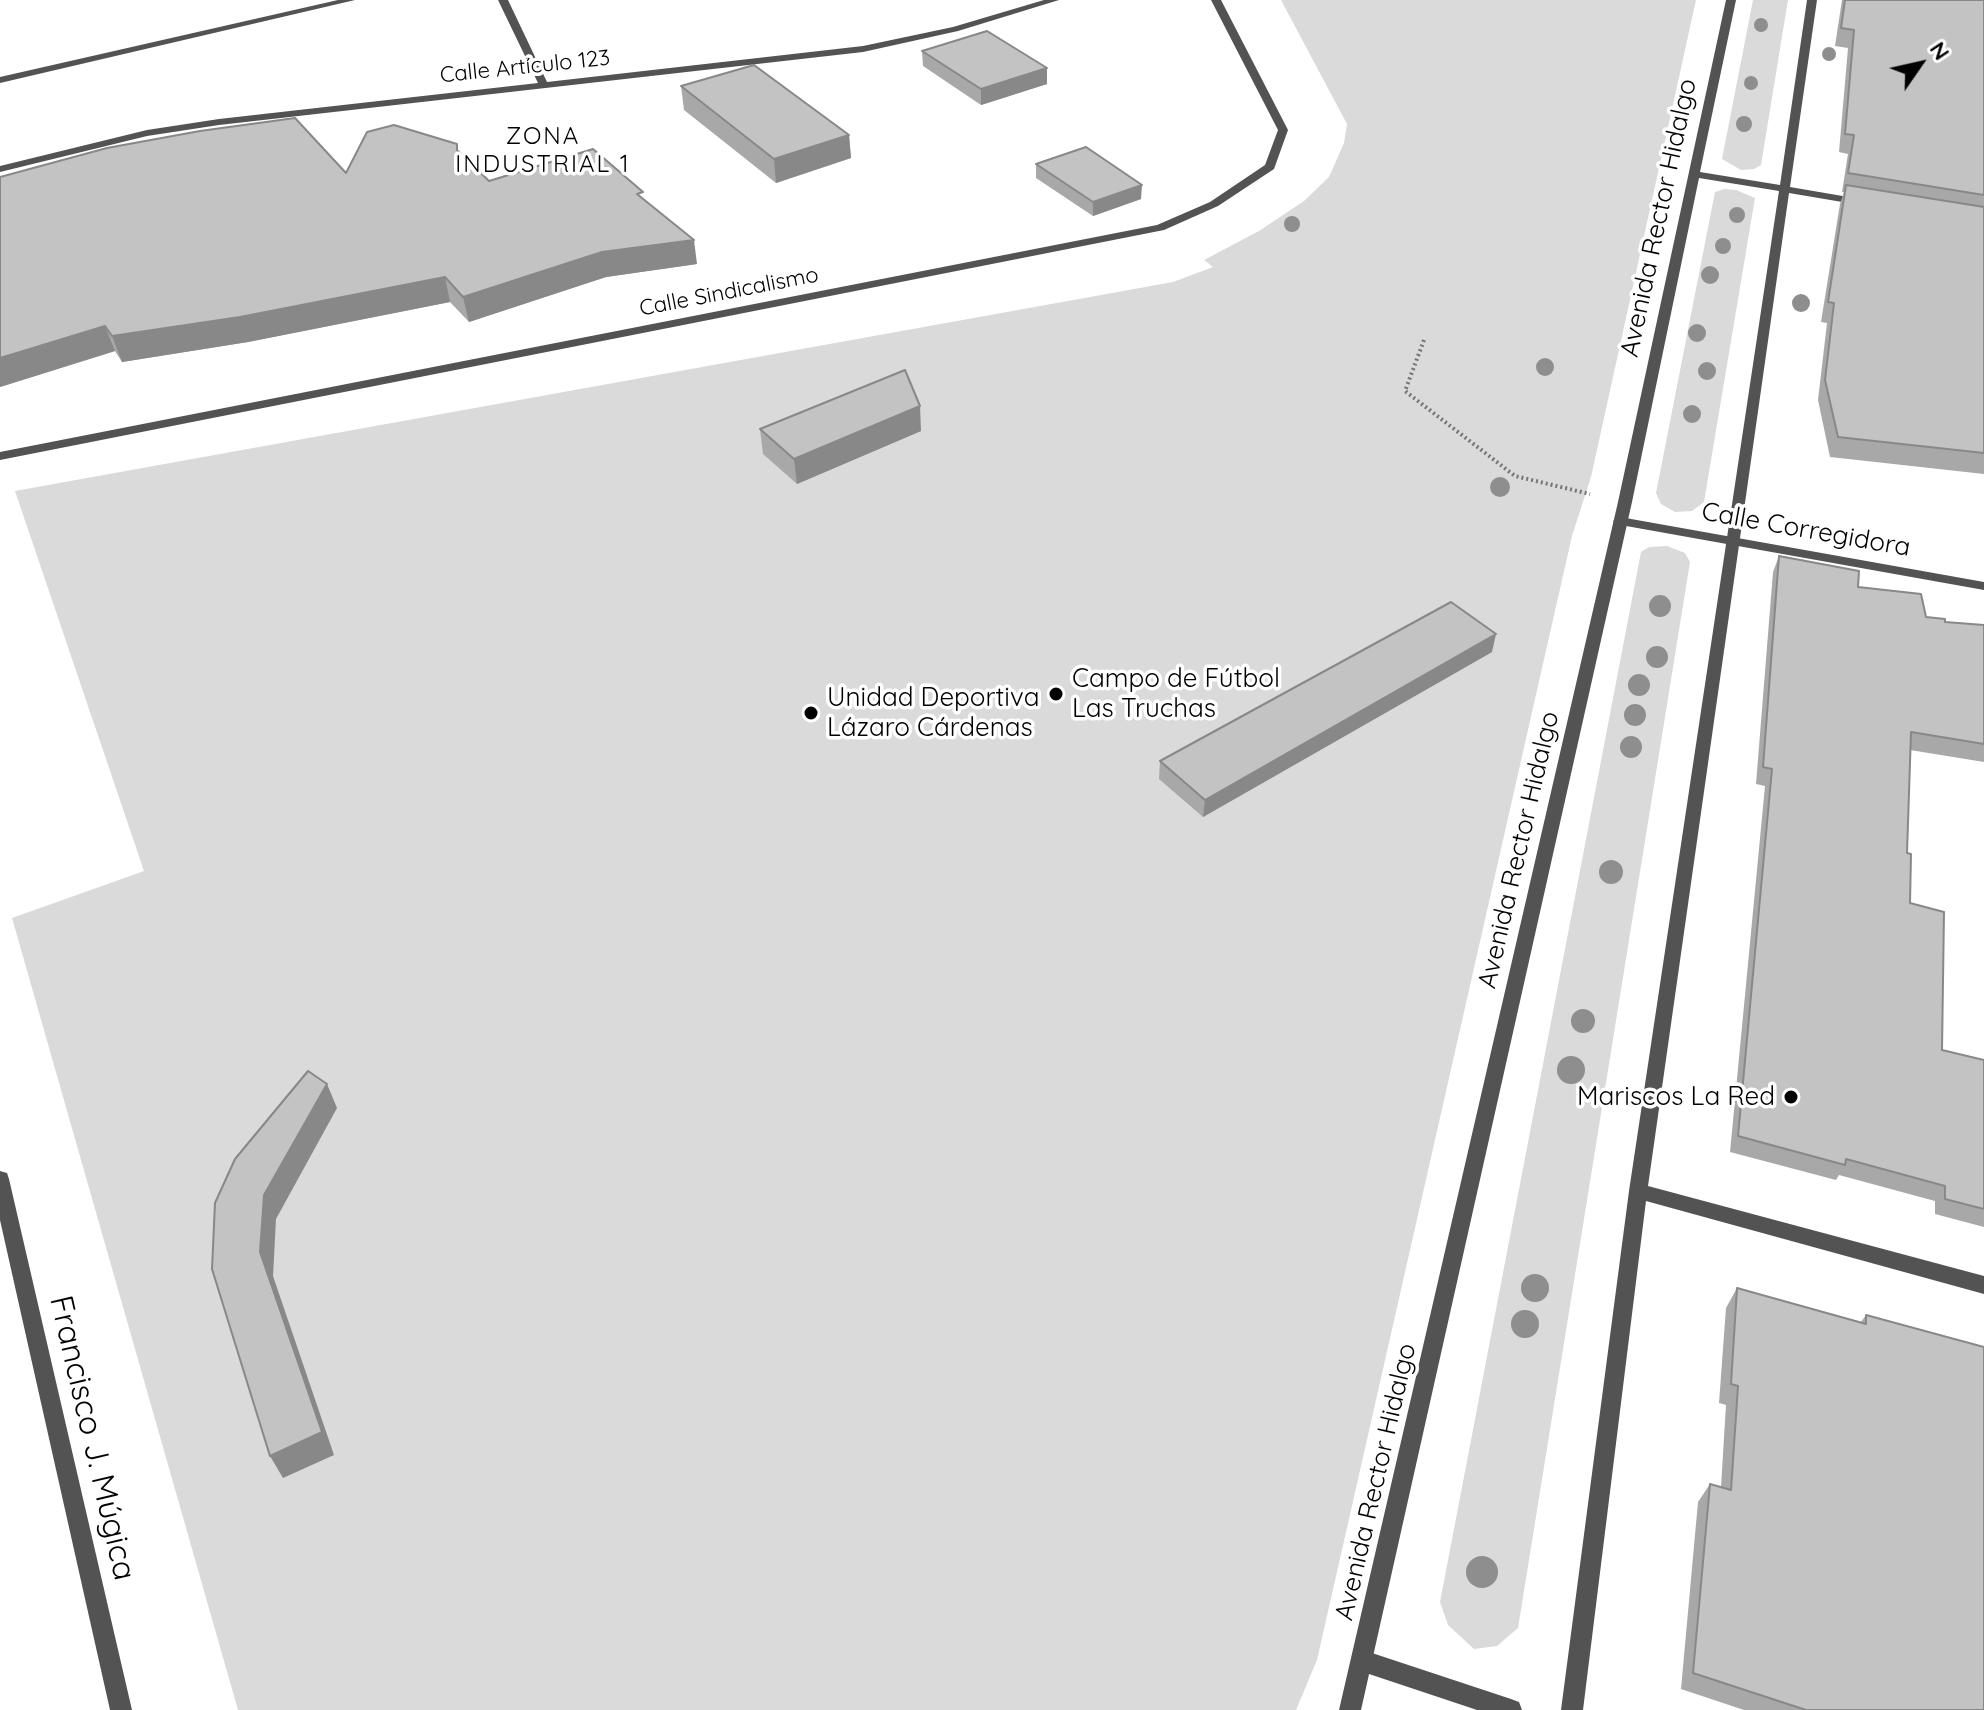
<!DOCTYPE html>
<meta charset="utf-8">
<style>
body{margin:0}
#map{position:relative;width:1984px;height:1710px;overflow:hidden;background:#fff;font-family:Quicksand,sans-serif}
canvas{display:block}
.north{position:absolute;left:1880px;top:24px;width:80px;height:80px;-webkit-text-stroke:6px #fff;paint-order:stroke;rotate:56deg;font-size:22px;font-weight:700;line-height:32px;text-align:center;color:#000}
.north::after{content:'';display:block;margin:auto;width:28px;height:36px;background:#000;clip-path:polygon(50% 0,100% 100%,50% 72%,0 100%)}
</style>
<div id="map">
<canvas width="1984" height="1710"></canvas>
<div class="north">N</div>
</div>
<script>
const context = document.querySelector('canvas').getContext('2d');
context.lineJoin = 'round';
function fill(path, color) {
  context.fillStyle = color;
  context.fill(path, 'evenodd');
}
function toPath(rows) {
  const path = new Path2D();
  for (const r of rows) {
    path.moveTo(r[0], r[1]);
    for (let i = 2; i < r.length; i += 2) path.lineTo(r[i], r[i + 1]);
  }
  return path;
}
function trace(path, color, width, dash) {
  context.strokeStyle = color;
  context.lineWidth = width;
  context.lineCap = dash ? 'butt' : 'round';
  context.setLineDash(dash || []);
  context.stroke(path);
}
function drawText(font, color, halo, rows, align = 'center') {
  context.font = font + ' Quicksand,sans-serif';
  context.lineWidth = 7;
  context.setLineDash([]);
  context.textBaseline = 'middle';
  context.strokeStyle = halo;
  context.fillStyle = color;
  for (const [text, x, y, turn = 0] of rows) {
    context.save();
    context.translate(x, y);
    context.rotate((+turn || 0) * Math.PI / 180);
    context.textAlign = isNaN(turn) ? turn : align;
    if (halo) context.strokeText(text, 0, 0);
    context.fillText(text, 0, 0);
    context.restore();
  }
}
fill(toPath([
 [1281,0,1696,0,1591,477,1572,536,1317,1660,1296,1710,238,1710,12,918,144,871,15,491,1173,282,1213,267,1204,260,1259,231,1304,201,1329,177,1344,143,1347,124],
 [1753,0,1788,0,1761,165,1754,169,1741,170,1722,159],
 [1724,189,1736,190,1755,198,1704,502,1692,511,1675,512,1661,504,1656,493,1715,192],
 [1667,546,1685,553,1690,562,1518,1628,1497,1646,1474,1649,1448,1625,1440,1602,1641,552,1649,547]
]), '#dadada');
trace(toPath([
 [1424,340,1405,391,1515,476,1590,494]
]), '#757575', 4, [2, 3]);
fill(toPath([
 [498,0,508,0,547,82,863,46,953,27,1044,0,1059,0,958,31,863,52,219,125,147,136,0,172,0,166,147,130,219,119,538,83,498,0]
]), '#535353');
fill(toPath([
 [338,0,355,0,0,83,0,77,338,0],
 [1211,0,1221,0,1288,130,1274,169,1218,206,1164,230,0,460,0,452,1157,225,1210,202,1265,165,1278,130,1211,0],
 [1620,517,1984,582,1984,590,1615,524,1613,521,1620,517],
 [0,1171,7,1173,9,1179,132,1710,110,1710,0,1220,0,1171],
 [1363,1650,1511,1699,1519,1702,1522,1710,1477,1710,1363,1672,1355,1669,1352,1661,1355,1653,1363,1650]
]), '#535353');
fill(toPath([
 [1726,0,1736,0,1700,172,1780,185,1807,0,1817,0,1790,187,1860,199,1865,202,1860,205,1789,193,1648,1186,1984,1276,1984,1294,1646,1201,1583,1710,1561,1710,1629,1191,1779,191,1699,178,1632,502,1361,1710,1339,1710,1618,502,1726,0]
]), '#535353');
context.fillStyle = '#8e8e8e';
for (const [x, y, r] of [
 [1761,25,7],
 [1829,54,7],
 [1751,83,7],
 [1744,124,8],
 [1737,215,8],
 [1292,224,8],
 [1723,246,8],
 [1710,275,9],
 [1801,303,9],
 [1697,333,9],
 [1545,367,9],
 [1707,371,9],
 [1692,414,9],
 [1500,487,10],
 [1660,606,11],
 [1657,657,11],
 [1639,685,11],
 [1635,715,11],
 [1631,747,11],
 [1611,872,12],
 [1583,1021,12],
 [1571,1070,14],
 [1535,1288,14],
 [1525,1324,14],
 [1482,1572,16]
]) {
  context.beginPath();
  context.arc(x, y, r, 0, 2 * Math.PI);
  context.fill();
}
fill(toPath([
 [1842,0,1984,0,1984,474,1830,457,1818,400,1827,323,1821,322,1840,204,1844,192,1842,192,1848,154,1839,152,1848,48,1835,46],
 [922,51,1047,84,981,105,923,66],
 [681,86,849,135,851,158,776,183,684,110],
 [459,152,489,181,644,199,697,264,606,277,469,322,450,302,248,342,122,362,115,351,0,387,346,173],
 [1036,164,1141,199,1093,216,1036,178],
 [760,429,921,431,797,484,763,454],
 [1779,556,1858,587,1926,617,1945,622,1984,625,1984,762,1910,750,1907,853,1910,903,1942,1050,1984,1060,1984,1227,1935,1214,1935,1201,1839,1175,1836,1180,1730,1152,1765,786,1756,784,1773,572],
 [1492,652,1203,817,1159,779,1160,761],
 [1737,1288,1861,1322,1866,1315,1984,1710,1744,1710,1681,1689,1698,1502,1710,1484,1721,1487,1726,1405,1719,1403,1726,1308]
]), '#a8a8a8');
fill(toPath([
 [1047,68,1047,84,981,105,981,89],
 [849,135,851,158,776,183,774,159],
 [1142,185,1141,199,1093,216,1093,202],
 [694,240,697,264,606,277,469,322,463,297,602,252],
 [445,277,450,302,248,342,122,362,112,336],
 [105,326,115,351,0,387,0,358],
 [920,406,921,431,797,484,794,459],
 [1496,634,1492,652,1203,817,1205,800],
 [327,1084,337,1108,276,1219,273,1276,334,1455,283,1478,270,1456,260,1252,264,1195]
]), '#888');
const building = toPath([
 [1845,0,1984,0,1984,195,1848,173,1854,135,1845,134,1854,30,1841,28,1845,0],
 [987,31,1047,68,981,89,922,51,987,31],
 [754,65,849,135,774,159,681,86,754,65],
 [295,118,346,173,367,132,394,125,457,144,457,150,489,181,593,149,643,192,637,194,694,240,602,252,463,297,445,277,240,317,112,336,105,326,0,358,0,177,107,148,200,131,295,118],
 [1086,147,1142,185,1093,202,1036,164,1086,147],
 [1846,185,1984,207,1984,453,1838,437,1825,380,1834,303,1828,302,1846,185],
 [905,370,920,406,794,459,760,429,905,370],
 [1779,556,1859,571,1858,587,1921,594,1926,617,1945,619,1945,622,1984,625,1984,744,1911,732,1907,853,1911,854,1910,903,1944,912,1942,1050,1984,1060,1984,1209,1945,1199,1945,1186,1846,1159,1845,1165,1738,1136,1772,769,1763,767,1779,556],
 [1451,602,1496,634,1205,800,1160,761,1451,602],
 [308,1071,327,1084,264,1195,260,1252,322,1432,270,1456,212,1269,215,1203,235,1159,308,1071],
 [1737,1288,1866,1324,1866,1315,1984,1347,1984,1710,1806,1710,1693,1673,1710,1484,1731,1490,1738,1386,1731,1384,1737,1288]
]);
fill(building, '#c3c3c3');
trace(building, '#888', 2);
for (const [x, y, r, color] of [
 [1056,694,8,"#000"],
 [811,713,8,"#000"],
 [1791,1097,8,"#000"]
]) {
  const dot = new Path2D();
  dot.arc(x, y, r, 0, 2 * Math.PI);
  context.fillStyle = color;
  context.fill(dot);
  trace(dot, '#fff', 3);
}
drawText('22px', '#000', '#fff', [
 ["Calle Artículo 123",525,67,-6],
 ["Calle Sindicalismo",729,292,-11]
]);
context.letterSpacing = '2px';
drawText('24px', '#000', '#fff', [
 ["ZONA",543,137],
 ["INDUSTRIAL 1",543,165]
]);
context.letterSpacing = '0px';
drawText('26px', '#000', '#fff', [
 ["Avenida Rector Hidalgo",1659,218,-78],
 ["Calle Corregidora",1806,530,10],
 ["Avenida Rector Hidalgo",1519,850,-77],
 ["Avenida Rector Hidalgo",1376,1482,-77]
]);
drawText('26px', '#000', '#fff', [
 ["Campo de Fútbol",1072,679],
 ["Las Truchas",1072,709],
 ["Unidad Deportiva",827,698],
 ["Lázaro Cárdenas",827,728],
 ["Mariscos La Red",1775,1097,"right"]
], 'left');
drawText('32px', '#000', '#fff', [
 ["Francisco J. Múgica",92,1438,77]
]);
</script>
